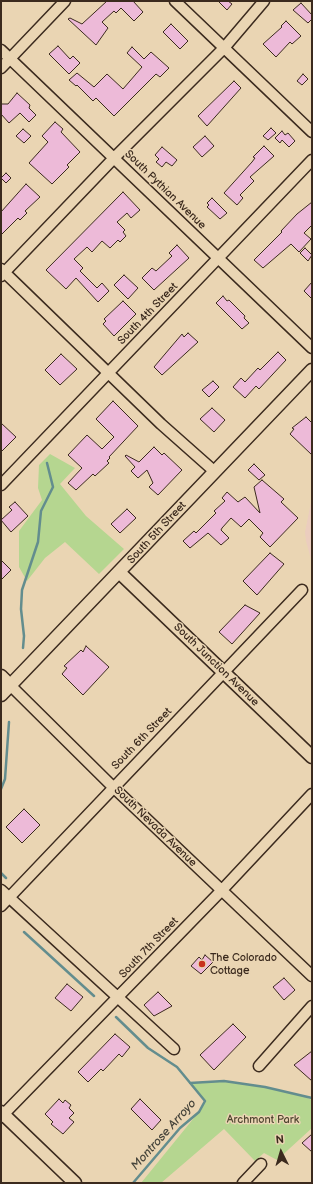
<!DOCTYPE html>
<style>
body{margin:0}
#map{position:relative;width:313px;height:1184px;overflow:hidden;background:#ead5b3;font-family:"Balsamiq Sans",sans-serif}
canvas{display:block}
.frame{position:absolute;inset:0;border:2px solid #3b2a1e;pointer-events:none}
.north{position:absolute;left:261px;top:1132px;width:40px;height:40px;-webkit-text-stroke:3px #ead5b3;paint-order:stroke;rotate:355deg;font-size:11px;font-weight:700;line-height:16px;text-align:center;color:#3b2a1e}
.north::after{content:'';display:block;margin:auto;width:14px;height:18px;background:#3b2a1e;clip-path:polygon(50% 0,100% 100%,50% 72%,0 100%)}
</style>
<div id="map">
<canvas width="313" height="1184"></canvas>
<div class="frame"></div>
<div class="north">N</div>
</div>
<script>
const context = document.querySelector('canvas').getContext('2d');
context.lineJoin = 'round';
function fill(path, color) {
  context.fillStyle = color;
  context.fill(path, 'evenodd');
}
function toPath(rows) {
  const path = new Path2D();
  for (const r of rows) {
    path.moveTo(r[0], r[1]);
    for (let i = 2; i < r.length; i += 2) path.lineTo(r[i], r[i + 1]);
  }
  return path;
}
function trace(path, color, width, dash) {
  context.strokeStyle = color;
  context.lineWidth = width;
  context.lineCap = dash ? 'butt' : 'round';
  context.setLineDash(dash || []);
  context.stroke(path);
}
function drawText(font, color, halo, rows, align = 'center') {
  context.font = font + ' "Balsamiq Sans",sans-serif';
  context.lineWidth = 3;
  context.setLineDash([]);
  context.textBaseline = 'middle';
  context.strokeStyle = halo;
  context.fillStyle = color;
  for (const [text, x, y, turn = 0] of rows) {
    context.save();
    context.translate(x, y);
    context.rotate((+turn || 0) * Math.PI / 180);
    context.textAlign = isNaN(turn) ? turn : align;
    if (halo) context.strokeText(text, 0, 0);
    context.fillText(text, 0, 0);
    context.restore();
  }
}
fill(toPath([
 [312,497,312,563,306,541,305,532]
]), '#ebcdbe');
fill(toPath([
 [50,454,75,468,60,484,86,516,124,549,99,574,65,542,45,558,27,581,19,567,19,531,42,500,38,488,39,465],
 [224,1081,265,1087,303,1096,312,1100,312,1128,277,1160,264,1153,255,1161,224,1129,161,1183,141,1183,202,1108,205,1101,189,1083]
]), '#b5d690');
trace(toPath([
 [23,648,24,636,21,609,22,590,38,542,41,511,53,487,47,463],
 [1,789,5,779,9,722],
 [1,873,6,878],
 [24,932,94,996],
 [116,1017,148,1048,177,1067,205,1101,199,1112,180,1128,133,1183],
 [190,1083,224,1081,265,1087,312,1098]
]), '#638d8e', 2.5);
const building = toPath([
 [107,1,133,1,143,12,134,21,121,8,116,13,114,11,102,22,108,28,96,45,68,19,70,18,82,24,107,1],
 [218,1,228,1,232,4,227,10,218,1],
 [301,3,312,15,312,19,308,23,293,10,301,3],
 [286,21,301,36,292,44,290,42,276,57,263,44,282,27,281,26,286,21],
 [171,24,188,41,180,49,163,32,171,24],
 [58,46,70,59,73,56,80,63,69,74,49,54,58,46],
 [132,47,144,59,151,52,169,68,160,77,156,74,114,116,96,98,93,101,77,85,76,86,69,80,77,73,94,87,107,74,123,89,142,67,127,53,132,47],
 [303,74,308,79,302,85,297,81,303,74],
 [234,81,241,88,207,126,198,116,234,81],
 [17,93,30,105,29,108,36,115,29,122,20,113,9,123,1,114,1,104,8,104,17,93],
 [55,122,63,129,61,132,80,152,67,165,69,167,52,184,29,163,48,142,42,136,55,122],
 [271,128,276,133,268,140,263,136,271,128],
 [23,129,31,136,24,143,16,136,23,129],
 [282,131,285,135,288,133,295,141,289,147,282,140,280,143,275,138,282,131],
 [205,136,214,146,202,157,193,147,205,136],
 [264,146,274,156,250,177,254,181,240,195,243,198,237,205,224,193,252,162,255,158,253,157,264,146],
 [162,147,177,160,172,166,166,162,162,167,156,162,159,159,155,155,162,147],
 [6,173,11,178,6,183,1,178,6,173],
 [26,184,40,197,25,211,27,213,20,220,18,218,1,235,1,212,26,184],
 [123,192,140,210,131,218,127,213,117,222,125,230,123,232,126,236,120,242,118,240,110,248,102,241,92,252,87,247,74,259,83,268,80,271,97,288,102,283,109,291,98,302,76,278,66,289,46,270,123,192],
 [212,198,227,213,220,219,207,207,209,205,207,203,212,198],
 [312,202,312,225,304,233,311,239,299,252,291,244,263,268,254,260,282,232,281,231,297,214,312,202],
 [177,245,189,258,154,290,142,278,152,268,156,271,172,256,169,253,177,245],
 [305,248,312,255,308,261,300,253,305,248],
 [124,275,138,288,128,299,114,285,124,275],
 [312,282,312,299,304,291,312,282],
 [223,296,227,301,229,300,245,316,244,318,249,323,242,329,216,303,223,296],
 [123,301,136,314,114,336,103,324,106,321,104,319,123,301],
 [188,333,198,342,162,375,154,367,182,334,184,337,188,333],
 [278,352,286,360,259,389,256,386,245,398,233,387,241,378,245,382,258,368,260,370,278,352],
 [61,354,77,369,60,385,45,370,61,354],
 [213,381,219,387,209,397,202,390,213,381],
 [113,401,138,426,109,457,110,458,107,461,109,463,95,476,93,474,76,490,68,483,82,468,68,455,87,435,102,449,114,437,96,419,113,401],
 [212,408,225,420,214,432,200,419,212,408],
 [306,417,312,423,312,455,290,434,294,429,292,428,306,417],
 [1,423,16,437,1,452,1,423],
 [154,447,162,455,164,453,182,470,158,495,149,487,153,483,147,470,138,478,131,471,135,467,125,456,126,455,139,462,154,447],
 [254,464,265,475,259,480,248,470,254,464],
 [262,480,284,499,281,502,298,518,270,547,260,537,263,533,249,519,241,527,231,518,222,528,221,530,229,538,221,545,208,533,190,548,183,541,194,531,196,533,216,513,214,511,225,501,222,498,227,492,238,502,245,497,260,513,254,487,262,480],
 [15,502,28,516,11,532,1,520,12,510,9,507,15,502],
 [127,509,136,518,120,533,111,524,127,509],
 [270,553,284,564,257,595,243,581,270,553],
 [1,560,11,570,1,580,1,560],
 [245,605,260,613,232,644,219,632,245,605],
 [86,646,109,667,83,695,62,674,67,668,64,666,81,650,83,652,86,646],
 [24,809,40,825,22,843,6,827,24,809],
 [205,955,213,962,201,974,191,966,199,957,202,960,205,955],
 [284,978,295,990,284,1000,273,987,284,978],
 [67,984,83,997,71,1011,55,998,67,984],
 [158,992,172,1006,154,1016,144,1005,158,992],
 [233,1024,246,1037,214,1070,200,1055,233,1024],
 [115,1034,130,1047,122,1057,119,1054,103,1071,101,1069,88,1082,78,1072,115,1034],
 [312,1051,312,1081,294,1065,312,1051],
 [59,1099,63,1103,65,1100,71,1105,69,1108,74,1113,69,1118,74,1122,63,1134,51,1124,53,1122,45,1114,59,1099],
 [140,1099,161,1120,152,1130,131,1109,140,1099],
 [312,1134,312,1152,302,1143,312,1134]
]);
fill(building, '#edbad8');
trace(building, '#3b2a1e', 1);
const minor = toPath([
 [175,1,312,132],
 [1,50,312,348],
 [1,68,65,1],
 [1,269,161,424,214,471],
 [1,276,114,158,224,48,264,1],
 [1,485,312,160],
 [10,685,113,787,312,976],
 [1,890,174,1049],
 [1,906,302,590],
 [259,1066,312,1006],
 [1,1117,222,890,312,794],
 [243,1183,261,1164]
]);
const tertiary = toPath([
 [120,573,312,757],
 [1,676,10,685],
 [1,695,312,370],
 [1,1112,75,1183]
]);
trace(minor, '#3b2a1e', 13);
trace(tertiary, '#3b2a1e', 15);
trace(minor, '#ead5b3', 10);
trace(tertiary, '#ead5b3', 12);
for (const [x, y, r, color] of [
 [202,964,4,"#c8321e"]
]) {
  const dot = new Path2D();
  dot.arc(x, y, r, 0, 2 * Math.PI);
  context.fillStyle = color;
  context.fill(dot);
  trace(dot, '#ead5b3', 1.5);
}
drawText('11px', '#3b2a1e', '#ead5b3', [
 ["South Pythian Avenue",165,190,44],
 ["South 4th Street",148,314,-46],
 ["South 5th Street",157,533,-47],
 ["South Junction Avenue",216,665,44],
 ["South 6th Street",142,739,-46],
 ["South Nevada Avenue",155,827,44],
 ["South 7th Street",149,948,-46]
]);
drawText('11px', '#3b2a1e', '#ead5b3', [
 ["The Colorado",210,958],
 ["Cottage",210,971]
], 'left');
drawText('11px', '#4d442f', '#ead5b3', [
 ["Archmont Park",263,1120]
]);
drawText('italic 12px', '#45433a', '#ead5b3', [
 ["Montrose Arroyo",164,1135,-48]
]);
</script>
